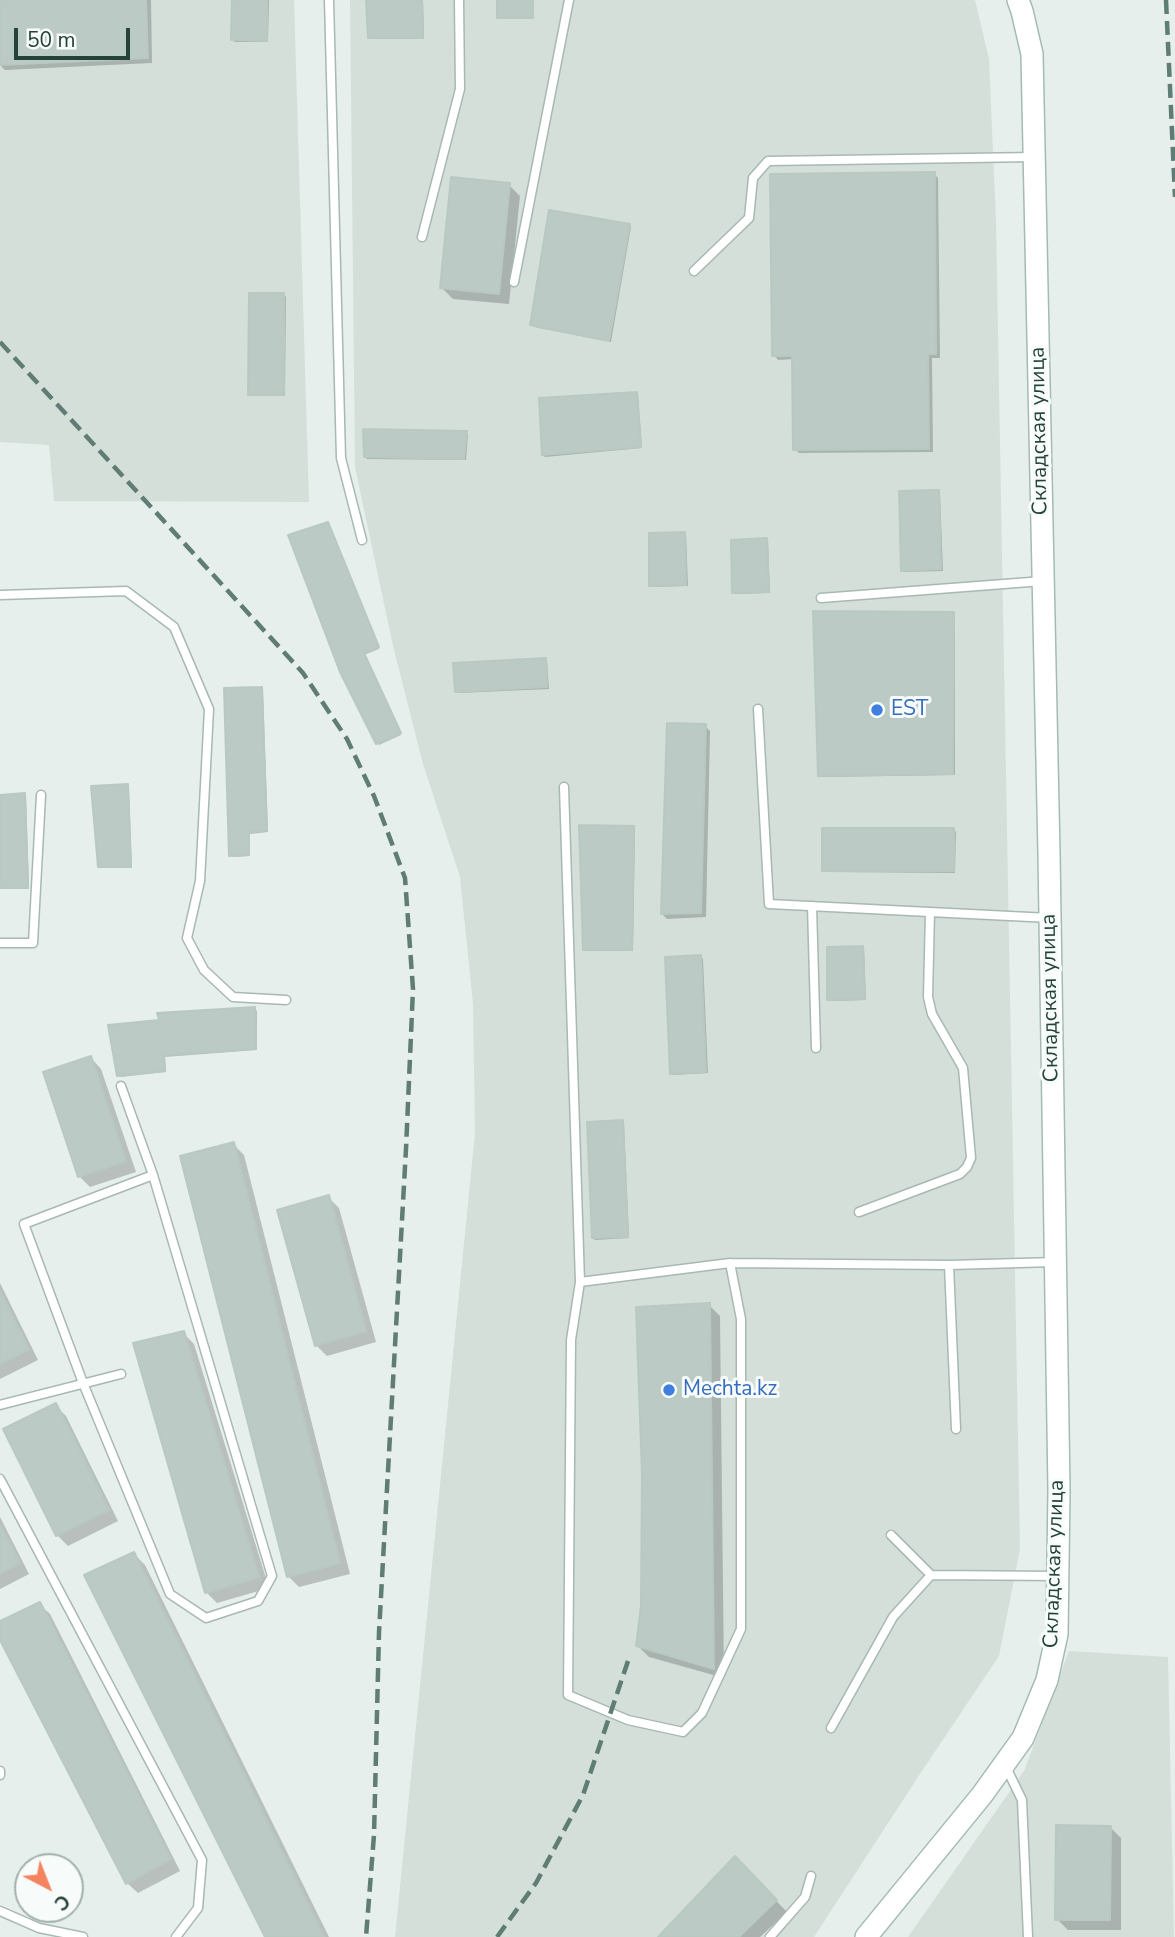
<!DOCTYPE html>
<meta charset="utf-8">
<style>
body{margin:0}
#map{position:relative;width:1175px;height:1937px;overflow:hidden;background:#e6efeb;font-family:"Nunito Sans",sans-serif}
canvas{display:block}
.north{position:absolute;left:14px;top:1853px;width:70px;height:70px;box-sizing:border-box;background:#f7fbf9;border:2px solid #a3b1ad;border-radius:50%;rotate:138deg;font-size:19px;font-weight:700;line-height:28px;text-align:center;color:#24423a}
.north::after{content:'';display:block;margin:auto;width:24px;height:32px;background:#f4845f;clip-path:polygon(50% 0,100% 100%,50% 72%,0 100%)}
.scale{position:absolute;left:14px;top:28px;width:116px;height:32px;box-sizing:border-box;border:4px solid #24423a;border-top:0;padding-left:9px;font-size:21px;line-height:24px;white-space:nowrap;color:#24423a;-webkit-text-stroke:5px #f7fbf9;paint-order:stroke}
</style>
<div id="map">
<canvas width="1175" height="1937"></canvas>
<div class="north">С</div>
<div class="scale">50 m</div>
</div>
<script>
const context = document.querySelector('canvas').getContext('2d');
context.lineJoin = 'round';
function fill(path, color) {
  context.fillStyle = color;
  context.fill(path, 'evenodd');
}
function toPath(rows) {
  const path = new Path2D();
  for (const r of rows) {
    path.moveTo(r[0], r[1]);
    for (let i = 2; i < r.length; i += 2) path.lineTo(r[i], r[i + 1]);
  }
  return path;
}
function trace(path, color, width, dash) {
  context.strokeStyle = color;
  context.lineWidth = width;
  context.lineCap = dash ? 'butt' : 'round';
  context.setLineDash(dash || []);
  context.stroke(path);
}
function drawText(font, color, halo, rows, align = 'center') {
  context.font = font + ' "Nunito Sans",sans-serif';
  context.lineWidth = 6;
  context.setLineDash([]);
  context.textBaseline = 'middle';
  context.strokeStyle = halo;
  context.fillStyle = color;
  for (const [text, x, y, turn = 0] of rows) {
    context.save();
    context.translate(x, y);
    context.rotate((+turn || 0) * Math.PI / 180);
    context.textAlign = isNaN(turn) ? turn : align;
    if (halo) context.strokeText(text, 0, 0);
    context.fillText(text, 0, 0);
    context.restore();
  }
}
fill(toPath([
 [0,0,294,0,309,502,54,501,49,445,0,442],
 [350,0,975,0,989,59,996,221,1020,1549,999,1656,918,1777,814,1937,395,1937,475,1133,473,1004,460,877,423,764,393,646,355,467],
 [1069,1651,1168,1657,1174,1937,908,1937,1024,1771]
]), '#d4dfda');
fill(toPath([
 [0,0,151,0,152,63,5,70,0,65],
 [233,0,269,0,268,42,235,42,233,40],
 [368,0,423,0,424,39,371,39,369,37],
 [499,0,534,0,534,19,501,19,499,17],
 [934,174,938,178,940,358,932,358,933,452,799,453,795,449,794,359,778,360,774,355],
 [509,185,520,196,509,304,453,299,442,288],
 [629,225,631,227,611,342,534,327,532,325],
 [284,295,286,297,285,396,252,396,250,394],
 [636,394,638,396,642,448,545,457,543,455],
 [466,433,468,435,466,460,367,459,365,457],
 [938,492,940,494,943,571,905,572,903,570],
 [328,524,379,649,364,655,401,735,379,745,377,743],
 [684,533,686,535,688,586,653,587,651,585],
 [766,540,768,542,770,593,735,594,733,592],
 [953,613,955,615,955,775,822,777,820,775],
 [545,660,547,662,549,689,459,693,457,691],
 [261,689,263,691,268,832,250,834,250,856,233,857,231,855],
 [705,726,710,731,706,917,667,919,662,914],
 [127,786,129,788,132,868,102,868,100,866],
 [24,795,26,797,29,886,0,887,0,797],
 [633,828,635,830,633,951,587,951,585,949],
 [954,830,956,832,955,873,825,872,823,870],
 [862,947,864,949,866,1000,831,1001,829,999],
 [701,957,703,959,708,1073,674,1075,672,1073],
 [255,1009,257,1011,257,1050,165,1057,166,1072,121,1077,119,1075],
 [91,1058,101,1069,136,1172,90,1187,79,1176],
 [622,1122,624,1124,629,1238,595,1240,593,1238],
 [233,1144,244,1155,350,1574,299,1587,288,1576],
 [328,1197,339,1208,376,1342,327,1356,316,1345],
 [0,1283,38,1360,0,1379],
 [709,1305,720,1316,724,1678,649,1657,638,1646,643,1606],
 [183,1333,194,1344,269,1588,217,1603,206,1592],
 [55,1405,66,1416,118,1521,68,1546,57,1535],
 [0,1517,29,1574,0,1589],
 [134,1554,145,1565,329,1937,267,1937],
 [39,1604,50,1614,180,1871,138,1893,127,1883,0,1636,0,1623],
 [1110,1827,1121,1838,1121,1930,1068,1930,1057,1919],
 [735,1858,787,1912,760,1937,660,1937]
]), '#0003');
const building = toPath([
 [0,0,146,0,148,58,0,65,0,0],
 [232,0,267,0,267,41,231,40,232,0],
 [366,0,422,0,423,38,368,38,366,0],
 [497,0,533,0,533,18,497,18,497,0],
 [935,172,936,354,928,354,929,449,793,450,792,356,772,356,770,174,935,172],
 [451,177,510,183,499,294,440,288,451,177],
 [549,210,630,224,609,341,530,325,549,210],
 [249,293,284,293,284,395,248,395,249,293],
 [637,392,641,447,542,455,539,398,637,392],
 [363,429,467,431,464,459,364,457,363,429],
 [939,490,941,569,901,571,899,491,939,490],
 [328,522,379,647,364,653,401,733,376,744,340,672,288,535,328,522],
 [685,532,686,585,649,586,649,533,685,532],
 [767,538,769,592,732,593,731,540,767,538],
 [813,611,954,612,953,774,818,776,813,611],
 [546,658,547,687,455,692,453,663,546,658],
 [262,687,267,830,249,832,249,855,229,856,224,688,262,687],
 [667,723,706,724,701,913,661,914,667,723],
 [128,784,131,867,98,867,91,786,128,784],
 [25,793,28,888,0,888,0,795,25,793],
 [579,825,634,826,632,950,583,950,579,825],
 [822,828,954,828,954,871,822,871,822,828],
 [863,946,865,999,827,1000,827,947,863,946],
 [701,955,706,1072,670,1074,665,957,701,955],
 [255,1007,256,1049,164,1055,165,1071,117,1076,108,1025,159,1020,157,1013,255,1007],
 [91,1056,126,1161,78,1177,43,1072,91,1056],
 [623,1120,628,1237,592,1238,587,1122,623,1120],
 [234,1142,340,1563,287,1577,180,1156,234,1142],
 [329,1195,366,1331,315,1346,277,1210,329,1195],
 [0,1291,29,1349,0,1364,0,1291],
 [710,1303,714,1669,636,1646,641,1606,642,1474,636,1307,710,1303],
 [184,1331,259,1577,205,1593,133,1343,184,1331],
 [56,1403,109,1510,56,1536,3,1429,56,1403],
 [0,1525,20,1563,0,1573,0,1525],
 [134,1552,324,1937,265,1937,84,1575,134,1552],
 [40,1602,171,1859,126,1884,0,1640,0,1621,40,1602],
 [1056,1825,1111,1826,1110,1920,1055,1920,1056,1825],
 [735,1856,777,1900,739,1937,658,1937,735,1856]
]);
fill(building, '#bbcac4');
trace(building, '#b8c9c2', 2);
const lane = toPath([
 [329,0,341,458,362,540],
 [422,237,460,89,459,0],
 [694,271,749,218,753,178,768,161,1034,157],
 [514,282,569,0],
 [0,595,126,591,174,627,209,709,200,881,187,938,204,970,233,997,286,1000],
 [821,598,1043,581],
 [758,709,769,904,1050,918],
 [564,787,580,1282],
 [812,906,816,1048],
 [0,943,33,943,41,795],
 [121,1086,153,1175],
 [153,1175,272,1576,258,1601,206,1618,170,1594,83,1383,24,1224,153,1175],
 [859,1212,960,1174,967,1167,971,1158,963,1068,932,1014,928,997,930,912],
 [730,1263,741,1319,741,1629,702,1713,683,1732,628,1720,568,1695,571,1340,580,1282,730,1263,949,1265,1055,1262],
 [949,1265,956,1429],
 [0,1405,121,1374],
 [0,1479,202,1860,198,1908,176,1937],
 [891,1535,931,1575],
 [831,1728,893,1617,931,1575,1058,1576],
 [1005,1765,1022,1800,1028,1937],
 [0,1771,0,1775],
 [0,1911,39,1928,83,1937],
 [770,1937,805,1897,811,1876]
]);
const secondary = toPath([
 [866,1937,982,1795,1023,1738,1047,1680,1057,1634,1059,1490,1049,854,1032,54,1022,11,1018,0]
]);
trace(lane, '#a8b8b2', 11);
trace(secondary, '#a4bbb3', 24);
trace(lane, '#fff', 8);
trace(secondary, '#fff', 21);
trace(toPath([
 [1166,0,1175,197],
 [0,342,303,673,347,739,374,796,405,878,413,989,406,1149,379,1632,374,1835,366,1937],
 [497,1937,536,1883,583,1795,628,1661]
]), '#5f7d75', 4.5, [14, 7]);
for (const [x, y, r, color] of [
 [877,710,7,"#3f7fe0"],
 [669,1390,7,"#3f7fe0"]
]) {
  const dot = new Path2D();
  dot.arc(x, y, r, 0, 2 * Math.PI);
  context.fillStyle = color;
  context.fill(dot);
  trace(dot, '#f7fbf9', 2.5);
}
drawText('21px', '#24423a', '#f7fbf9', [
 ["Складская улица",1040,431,-91],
 ["Складская улица",1051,998,-91],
 ["Складская улица",1055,1564,-88]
]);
drawText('21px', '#366cbe', '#f7fbf9', [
 ["EST",891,710],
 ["Mechta.kz",683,1390]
], 'left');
</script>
